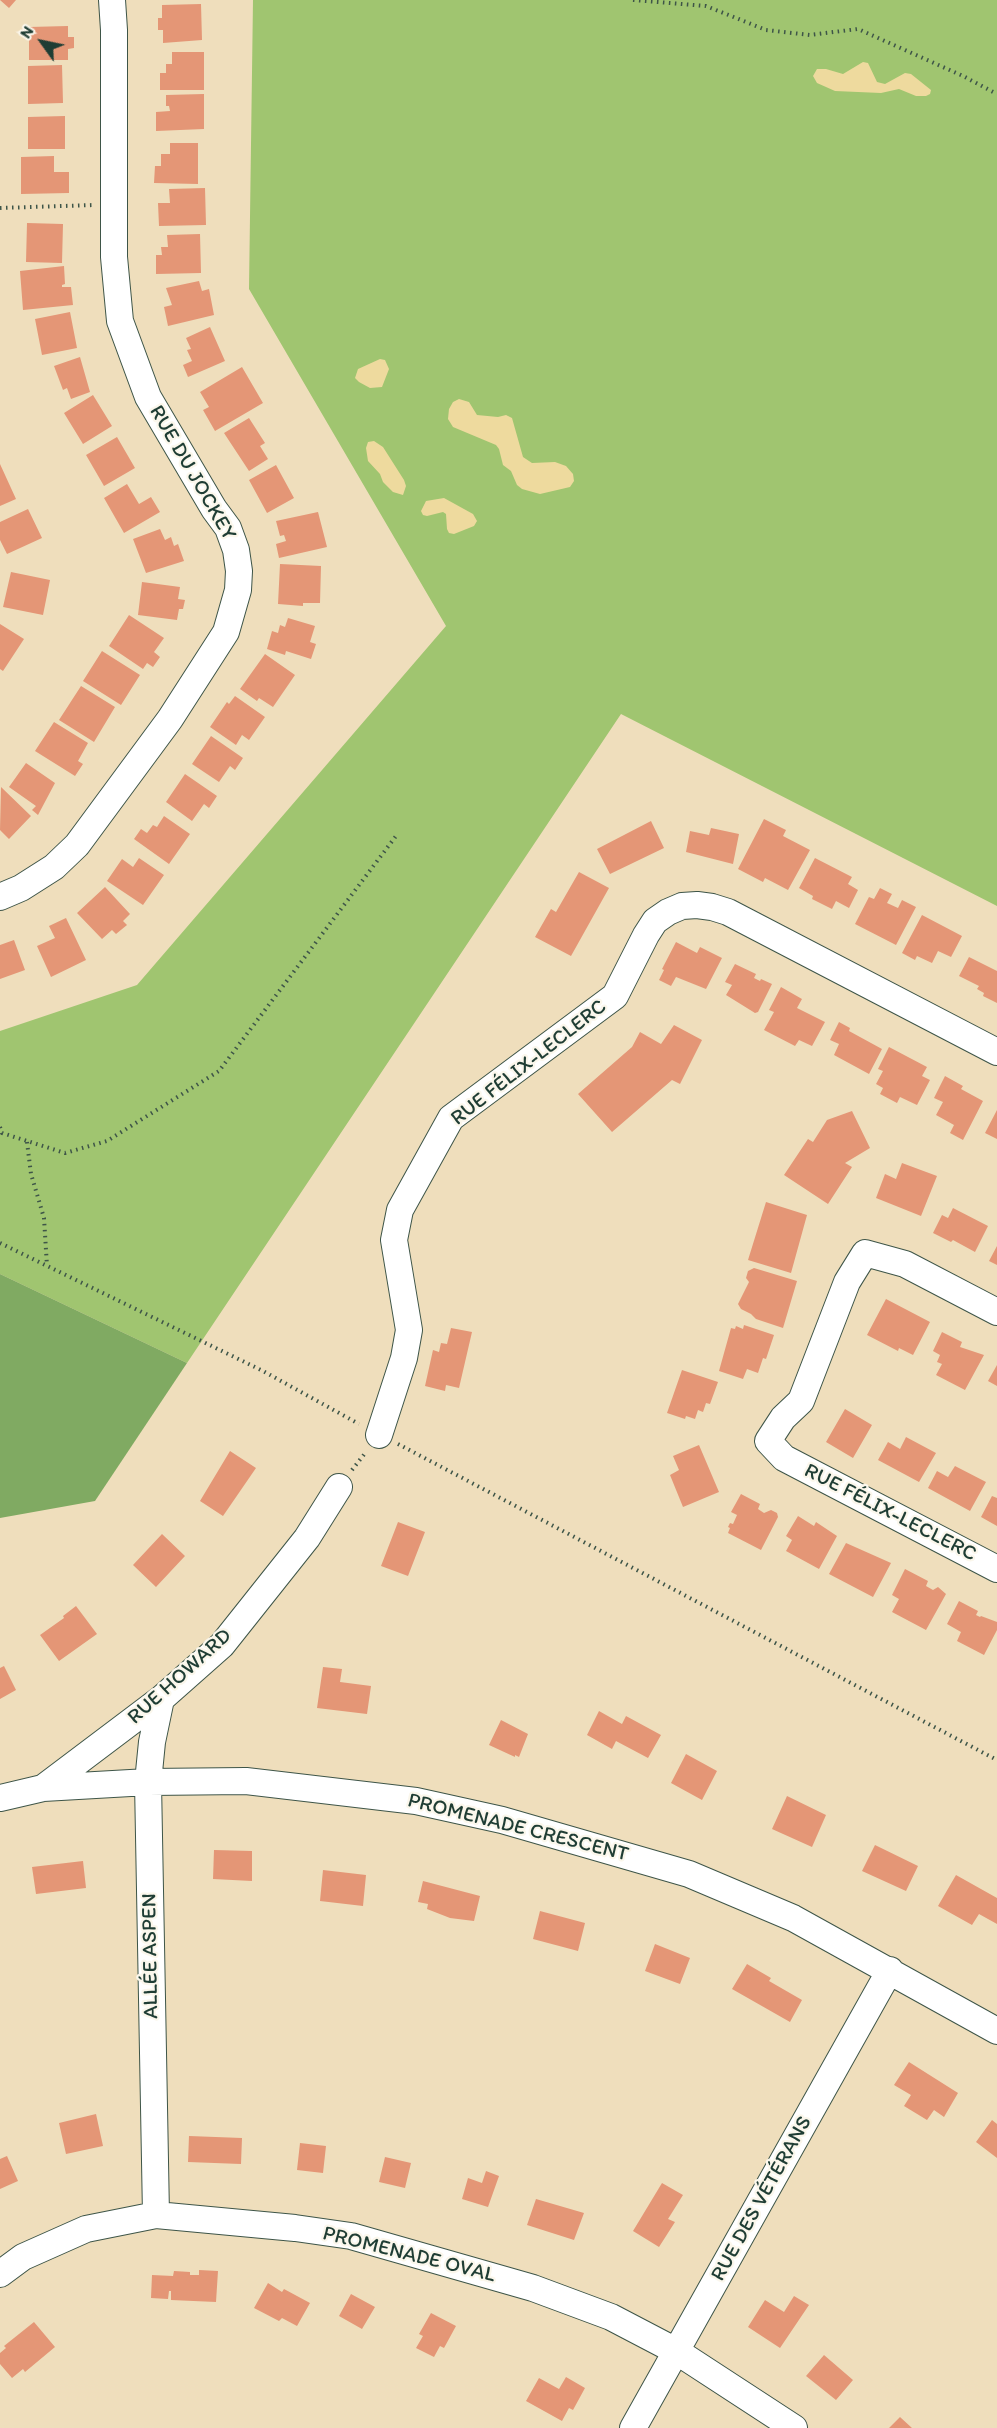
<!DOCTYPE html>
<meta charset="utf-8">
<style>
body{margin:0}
#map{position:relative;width:997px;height:2428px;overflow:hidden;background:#efdebc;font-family:Itim,sans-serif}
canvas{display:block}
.north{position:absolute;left:12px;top:12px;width:60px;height:60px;-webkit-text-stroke:4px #fbf7ec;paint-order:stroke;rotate:303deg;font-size:16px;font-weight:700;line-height:24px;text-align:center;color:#1f3d34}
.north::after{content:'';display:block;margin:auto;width:21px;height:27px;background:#1f3d34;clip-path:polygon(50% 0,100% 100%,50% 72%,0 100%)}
</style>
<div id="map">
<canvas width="997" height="2428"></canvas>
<div class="north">N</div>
</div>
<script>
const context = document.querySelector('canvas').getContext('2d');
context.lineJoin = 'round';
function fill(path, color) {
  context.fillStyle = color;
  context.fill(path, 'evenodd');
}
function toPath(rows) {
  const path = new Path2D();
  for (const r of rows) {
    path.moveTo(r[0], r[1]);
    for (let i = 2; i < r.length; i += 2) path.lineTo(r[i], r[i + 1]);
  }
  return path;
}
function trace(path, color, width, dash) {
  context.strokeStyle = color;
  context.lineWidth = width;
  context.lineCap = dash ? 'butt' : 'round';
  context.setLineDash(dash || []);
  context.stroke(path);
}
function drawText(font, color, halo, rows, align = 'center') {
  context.font = font + ' Itim,sans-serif';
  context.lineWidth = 4.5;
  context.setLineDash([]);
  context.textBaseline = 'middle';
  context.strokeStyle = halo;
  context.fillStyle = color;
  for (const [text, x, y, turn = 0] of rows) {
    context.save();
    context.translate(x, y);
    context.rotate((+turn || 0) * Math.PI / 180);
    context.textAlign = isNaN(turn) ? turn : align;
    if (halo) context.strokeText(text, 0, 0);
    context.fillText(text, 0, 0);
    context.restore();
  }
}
fill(toPath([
 [253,0,997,0,997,906,621,714,187,1363,0,1274,0,1031,137,985,446,626,249,289]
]), '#a0c570');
fill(toPath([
 [0,1274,187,1363,95,1501,0,1518]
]), '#80aa62');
fill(toPath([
 [863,62,868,63,877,82,885,84,905,73,911,74,931,90,930,94,926,96,916,96,899,89,881,93,835,91,817,83,813,76,817,69,826,69,843,74],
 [380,359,385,360,389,369,382,387,370,388,359,382,355,378,358,369],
 [459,399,469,402,477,415,498,417,506,415,512,418,523,457,532,463,555,462,566,466,573,474,574,481,570,487,540,494,522,489,517,485,511,471,503,465,499,449,496,445,453,427,448,419,449,409,453,402],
 [374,441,383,447,404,480,406,486,403,495,393,492,383,482,380,474,368,461,366,448,368,442],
 [444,498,473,514,477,521,474,526,454,534,449,533,447,529,446,514,443,512,427,516,423,515,421,511,426,501]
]), '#eeda9e');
fill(toPath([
 [0,0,16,0,9,8],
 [201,4,202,40,163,43,163,30,158,30,158,18,162,18,162,5],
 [68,26,68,37,74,37,74,48,68,49,68,60,29,60,29,27],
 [172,52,204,52,204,90,160,90,160,73,166,73,166,64,172,64],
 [62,65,63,103,28,104,28,66],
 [204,94,204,129,156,131,156,112,170,111,169,106,166,106,166,95],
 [65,116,65,149,28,149,28,117],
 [170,143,198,143,198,184,154,183,155,166,161,166,161,154,170,154],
 [54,156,54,172,69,172,69,193,21,194,21,157],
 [205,188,206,225,159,226,158,203,170,203,169,189],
 [27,223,63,224,62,263,26,262],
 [200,234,201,273,156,274,156,255,162,255,161,247,168,247,167,235],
 [64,266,65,284,62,285,62,287,71,287,73,305,23,310,20,271],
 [199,281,202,291,209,289,214,315,168,326,164,307,172,305,166,288],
 [70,312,77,348,42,355,35,319],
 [210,327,225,361,188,377,183,365,192,361,187,350,191,349,186,338],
 [80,357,90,392,71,399,67,388,63,390,54,366],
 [242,367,263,403,215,431,203,410,209,407,200,392],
 [93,395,112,426,83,444,64,413],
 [249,418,265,443,260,446,268,459,249,471,224,433],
 [117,437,135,468,104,486,86,455],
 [0,464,16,499,0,506],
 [276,465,294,498,267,513,249,480],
 [127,484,139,504,151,497,160,512,124,533,104,498],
 [28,509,42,538,7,554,0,540,0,522],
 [318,512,327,547,279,558,276,544,286,541,284,535,280,536,276,521],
 [160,529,165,540,171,537,174,546,178,544,184,561,146,573,133,539],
 [280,564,321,566,320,603,303,603,303,606,278,604],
 [11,572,50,580,43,615,3,607],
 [142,582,180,587,178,599,185,600,183,609,179,609,177,620,138,615],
 [129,615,164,638,154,652,160,657,153,667,147,663,143,669,109,646],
 [288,618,315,626,310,642,316,644,311,659,286,651,285,655,267,649,272,631,278,633,280,625,285,627],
 [0,624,24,639,3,671,0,669],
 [102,651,140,675,121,705,83,681],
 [265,654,295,675,273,707,259,698,257,701,240,689],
 [81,686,115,707,94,742,59,720],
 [235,696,265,717,249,740,242,735,236,745,210,727,227,702,229,704],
 [54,722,88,743,78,761,83,764,75,776,35,751],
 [211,736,243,758,235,770,230,766,219,782,192,764],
 [26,763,55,783,38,815,32,810,36,806,9,787],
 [185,774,217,796,209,808,204,804,192,821,166,802],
 [1,787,31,816,9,839,0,830],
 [164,816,190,834,169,864,134,839,141,829,147,833,153,825,157,827],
 [764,819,786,830,783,836,810,850,788,890,765,878,763,882,738,869],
 [651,821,664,848,610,874,597,849],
 [711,828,739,834,733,864,686,852,690,831,709,835],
 [139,858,164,875,143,905,107,881,122,859,133,867],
 [815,858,852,877,848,884,858,890,849,908,836,901,832,909,812,899,813,896,799,888],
 [579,872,609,888,571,956,535,937,551,909,556,912],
 [105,887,130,914,123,921,127,925,116,934,112,930,102,939,77,913],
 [880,888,892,894,887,903,898,908,902,900,916,907,896,945,855,924,869,897,874,899],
 [922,915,962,936,951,957,938,951,932,963,917,956,915,960,902,953],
 [66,918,86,960,51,977,37,946,55,938,49,926],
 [14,940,25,970,0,979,0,945],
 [676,942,697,953,700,947,722,958,706,989,676,977,671,986,659,980,664,970,662,969],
 [969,957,997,971,997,1003,983,996,984,993,977,989,979,986,959,976],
 [735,964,756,974,754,978,760,981,761,979,772,984,758,1012,755,1013,726,995,732,985,725,982],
 [781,987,802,999,797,1008,825,1022,812,1046,799,1040,795,1046,764,1030,774,1012,769,1010],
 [839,1022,850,1028,849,1031,882,1049,869,1074,834,1055,839,1044,830,1040],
 [674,1025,702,1040,680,1084,672,1080,612,1132,578,1094,632,1047,640,1032,661,1044],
 [889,1047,927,1067,922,1076,930,1080,917,1105,900,1097,897,1103,880,1094,883,1088,876,1084,883,1071,878,1069],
 [945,1076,963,1086,961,1089,983,1101,963,1140,950,1133,954,1125,936,1115,943,1102,934,1098],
 [997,1110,997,1139,985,1133],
 [852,1111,870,1148,845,1163,852,1167,828,1204,784,1175,808,1139,813,1142,827,1120],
 [902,1163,937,1176,921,1216,876,1198,885,1174,896,1179],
 [766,1202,807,1215,791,1273,748,1260],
 [953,1208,988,1226,975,1252,953,1240,951,1242,933,1233,942,1215,948,1218],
 [997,1246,997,1265,989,1261],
 [754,1268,797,1281,783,1328,756,1319,751,1314,741,1309,738,1304,749,1282,746,1278,748,1271],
 [886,1299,930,1322,913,1355,899,1348,898,1351,867,1335],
 [744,1325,774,1335,766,1359,763,1358,758,1373,747,1369,743,1379,719,1371,731,1328,735,1329,736,1326,743,1329],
 [451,1328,472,1332,459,1388,446,1385,445,1391,425,1386,433,1350,439,1352,441,1343,447,1344],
 [942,1332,962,1342,960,1347,984,1355,965,1390,936,1375,942,1364,937,1362,940,1355,933,1351],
 [997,1365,997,1386,988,1381],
 [682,1370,718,1382,710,1404,706,1403,703,1412,698,1410,695,1419,686,1416,685,1419,667,1413],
 [845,1409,872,1425,853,1458,826,1442],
 [906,1437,936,1453,919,1482,878,1460,888,1442,900,1449],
 [699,1445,719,1492,683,1507,670,1475,679,1470,673,1456],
 [230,1451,256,1468,223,1516,200,1501],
 [955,1466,986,1482,970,1511,928,1488,937,1471,948,1477],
 [741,1494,760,1504,758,1509,764,1513,771,1510,777,1513,778,1517,761,1550,728,1533,730,1528,728,1527,730,1523,733,1524,737,1515,731,1512],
 [992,1496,997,1498,997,1526,981,1517],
 [798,1516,814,1526,816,1522,837,1536,819,1569,786,1551,792,1540,786,1536],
 [398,1522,425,1532,408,1576,381,1566],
 [162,1534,185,1556,156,1587,133,1565],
 [846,1543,891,1563,873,1597,829,1574],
 [905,1569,928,1581,926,1586,933,1590,938,1587,946,1594,926,1630,892,1612,899,1599,892,1595],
 [959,1601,978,1611,976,1615,980,1617,981,1616,997,1622,997,1630,984,1655,957,1641,961,1632,947,1624],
 [76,1606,97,1634,59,1661,40,1635,64,1618,63,1616],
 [4,1666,16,1690,0,1699,0,1668],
 [323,1667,342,1669,340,1682,371,1686,367,1714,317,1708],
 [599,1711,622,1724,626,1716,661,1735,648,1758,616,1741,612,1749,587,1735],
 [501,1720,528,1734,519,1757,515,1755,515,1757,489,1745],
 [686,1754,717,1771,702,1800,671,1783],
 [787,1796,826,1815,812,1847,772,1829],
 [875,1845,918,1866,906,1891,862,1871],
 [214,1850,252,1851,252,1881,213,1879],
 [83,1861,86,1888,36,1894,32,1867],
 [323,1870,366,1875,363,1906,320,1901],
 [956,1875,997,1898,997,1924,979,1914,972,1925,938,1906],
 [423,1881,480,1896,474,1921,450,1918,427,1909,428,1904,418,1902],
 [540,1911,585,1923,578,1951,533,1939],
 [655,1944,690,1958,680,1984,645,1971],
 [747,1964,771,1978,769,1981,802,2000,790,2022,732,1989],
 [909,2062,958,2093,944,2117,934,2110,927,2120,904,2106,911,2095,894,2085],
 [96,2114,103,2146,66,2154,59,2123],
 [992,2120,997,2124,997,2158,976,2142],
 [189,2136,242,2138,241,2164,188,2162],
 [300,2143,326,2146,323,2173,297,2170],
 [7,2156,18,2181,0,2189,0,2159],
 [385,2157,411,2163,405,2188,379,2182],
 [486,2171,499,2176,488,2207,462,2199,468,2178,482,2183],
 [662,2183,683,2195,668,2219,675,2222,659,2247,633,2231],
 [536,2199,584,2213,574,2240,527,2225],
 [199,2270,218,2271,216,2302,171,2300,171,2291,169,2291,168,2299,151,2298,152,2275,173,2276,174,2271,190,2272,190,2275,199,2275],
 [268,2283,282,2292,284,2289,310,2303,297,2326,282,2318,279,2321,254,2308],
 [351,2294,375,2307,362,2329,339,2316],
 [794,2296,809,2305,780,2348,748,2327,765,2300,784,2312],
 [431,2313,456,2326,444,2348,440,2346,434,2357,416,2348,423,2336,419,2334],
 [34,2322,55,2347,25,2372,23,2369,12,2378,0,2364,0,2353,6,2348,4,2346],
 [824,2355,853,2380,836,2400,806,2376],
 [566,2377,585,2388,573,2410,569,2408,562,2421,526,2401,539,2378,559,2389],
 [900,2417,912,2428,889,2428]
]), '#e49676');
const minor = toPath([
 [0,897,21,888,54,867,77,845,170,719,226,632,238,590,239,571,236,550,228,528,214,509,148,397,120,321,114,257,114,30,112,0],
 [997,1312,905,1264,865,1253,847,1282,801,1401,783,1418,768,1441,784,1458,997,1569],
 [379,1435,404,1358,409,1330,394,1240,400,1210,451,1118,615,996,646,935,655,921,668,912,682,906,697,905,712,907,728,912,997,1052],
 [43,1788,161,1699,222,1645,307,1538,339,1487],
 [0,1798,43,1788,148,1782,246,1781,416,1801,502,1820,689,1874,793,1918,997,2031],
 [156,2215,148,1782,152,1742,161,1699],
 [0,2274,23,2257,86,2229,156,2215,295,2228,351,2236,533,2288,611,2317,676,2351,794,2428],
 [633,2428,890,1970]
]);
trace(minor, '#3e5548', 28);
trace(toPath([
 [633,0,706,6,766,30,810,35,858,29,963,76,997,94],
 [0,208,94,205],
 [0,1127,2,1133,65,1153,107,1141,219,1071,396,836],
 [27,1142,31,1174,44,1218,47,1266],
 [0,1243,263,1371,359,1424],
 [398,1444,997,1760],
 [352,1470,366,1452]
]), '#3e5548', 4, [1.5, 4.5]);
trace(minor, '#fff', 26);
drawText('21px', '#1f3d34', '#fbf7ec', [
 ["RUE DU JOCKEY",192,473,60],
 ["RUE FÉLIX-LECLERC",529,1063,-38],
 ["RUE FÉLIX-LECLERC",890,1513,27],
 ["RUE HOWARD",180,1677,-42],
 ["PROMENADE CRESCENT",518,1828,14],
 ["ALLÉE ASPEN",151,1956,-91],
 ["RUE DES VÉTÉRANS",762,2199,-61],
 ["PROMENADE OVAL",409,2255,14]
]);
</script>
